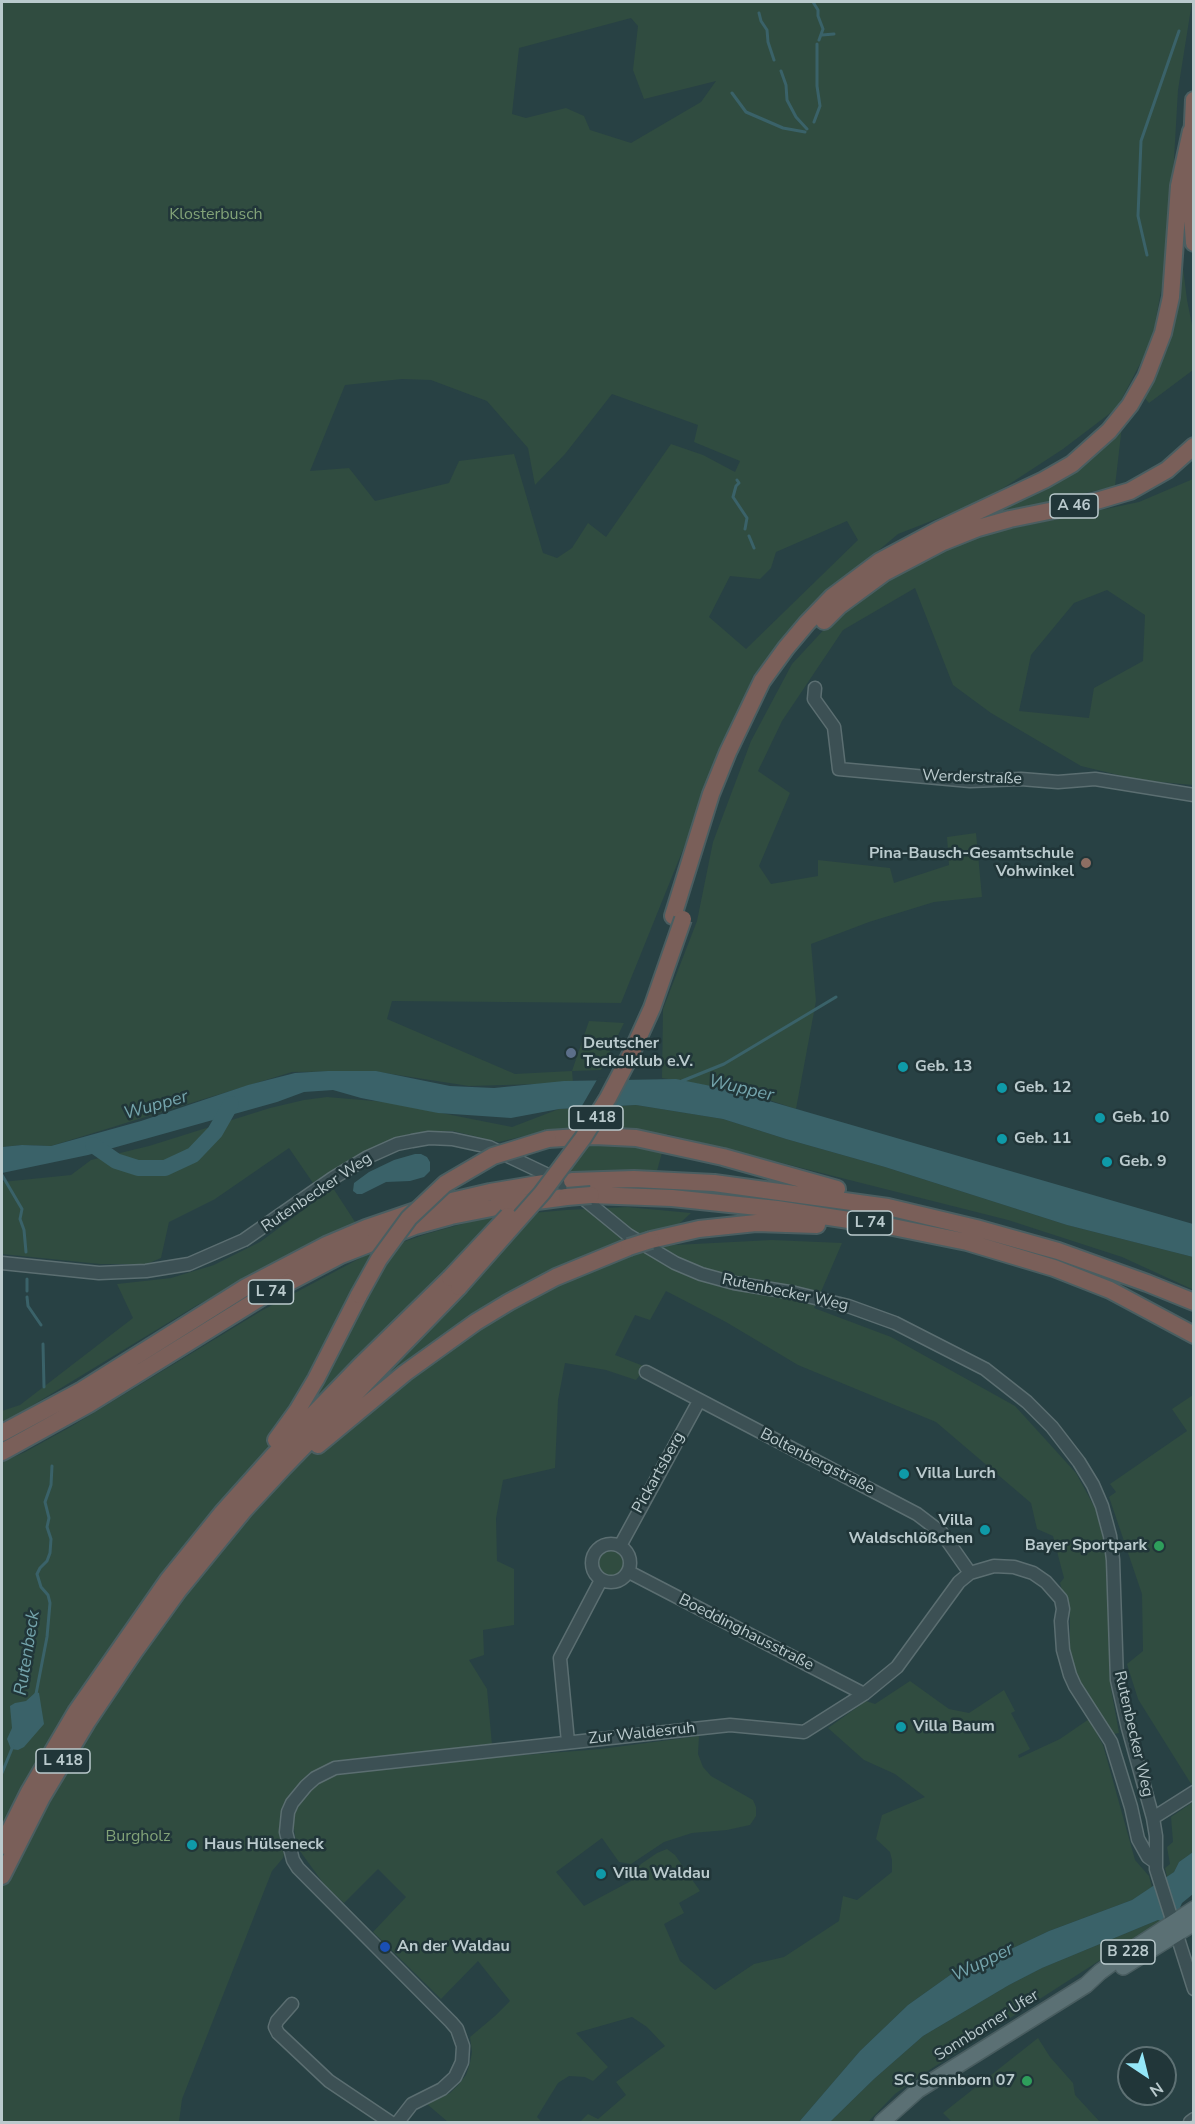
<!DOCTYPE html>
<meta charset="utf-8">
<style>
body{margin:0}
#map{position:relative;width:1195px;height:2124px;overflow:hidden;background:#284144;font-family:"Nunito Sans",sans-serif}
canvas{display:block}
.frame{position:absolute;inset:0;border:3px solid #bacacd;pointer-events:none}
.north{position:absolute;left:1117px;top:2046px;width:60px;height:60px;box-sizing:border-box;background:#213639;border:2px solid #5e7174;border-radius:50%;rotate:145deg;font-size:16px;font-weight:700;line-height:24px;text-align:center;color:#bacacd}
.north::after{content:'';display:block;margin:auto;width:21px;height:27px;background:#94e7f8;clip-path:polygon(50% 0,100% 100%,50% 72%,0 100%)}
</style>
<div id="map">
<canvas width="1195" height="2124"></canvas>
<div class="frame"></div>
<div class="north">N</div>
</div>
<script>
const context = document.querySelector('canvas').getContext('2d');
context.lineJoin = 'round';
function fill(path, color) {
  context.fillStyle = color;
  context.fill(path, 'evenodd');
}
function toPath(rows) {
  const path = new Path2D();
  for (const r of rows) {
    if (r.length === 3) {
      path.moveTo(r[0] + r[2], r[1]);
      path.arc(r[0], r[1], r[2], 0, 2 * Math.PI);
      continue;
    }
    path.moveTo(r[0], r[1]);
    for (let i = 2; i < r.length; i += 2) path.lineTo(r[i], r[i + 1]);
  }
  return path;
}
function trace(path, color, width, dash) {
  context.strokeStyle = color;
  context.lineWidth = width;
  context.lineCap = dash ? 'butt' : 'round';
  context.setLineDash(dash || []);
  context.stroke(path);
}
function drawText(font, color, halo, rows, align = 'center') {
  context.font = font + ' "Nunito Sans",sans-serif';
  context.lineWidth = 5;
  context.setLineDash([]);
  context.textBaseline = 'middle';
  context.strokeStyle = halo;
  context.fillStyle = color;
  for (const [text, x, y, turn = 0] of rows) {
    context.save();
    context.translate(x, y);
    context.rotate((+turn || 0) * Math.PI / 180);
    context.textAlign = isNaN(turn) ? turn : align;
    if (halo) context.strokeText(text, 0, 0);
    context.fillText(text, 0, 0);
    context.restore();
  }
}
fill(toPath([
 [2,2,1192,2,1178,90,1169,246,1152,341,1117,408,1063,449,985,500,898,534,804,614,753,676,621,1003,392,1001,387,1019,515,1074,572,1071,589,1021,624,1023,601,1070,572,1071,573,1083,469,1086,372,1071,292,1072,51,1146,22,1145,2,1147],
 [631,18,638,26,633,70,644,99,716,81,701,102,631,143,590,130,584,116,566,108,526,118,512,114,519,48],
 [402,379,431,380,487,401,528,448,535,485,565,454,612,394,698,425,694,442,740,461,735,472,703,455,671,444,606,537,588,523,572,548,557,558,543,553,514,454,459,461,449,483,375,501,349,468,310,471,345,385],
 [847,521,858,540,746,649,709,617,730,576,760,579,771,568,776,552],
 [1181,252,1187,300,1193,330,1193,370,1149,403,1141,394,1168,348,1177,302],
 [1122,426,1115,486,979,519],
 [1193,479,1193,785,1139,780,1081,766,991,713,953,685,915,588,843,630,782,721,758,771,790,793,759,866,771,884,818,876,818,860,890,868,894,883,949,865,947,837,976,833,982,897,934,902,869,922,811,944,816,1001,796,1109,745,1092,662,1078,663,1009,697,921,713,842,751,741,792,664,844,608,906,568,947,545,1000,531,1139,502],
 [1107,590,1145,615,1143,661,1094,688,1089,718,1019,711,1031,655,1074,603],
 [327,1097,386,1102,512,1127,559,1109,636,1105,723,1119,786,1139,885,1167,1067,1225,1193,1257,1194,1290,1122,1257,1008,1220,667,1134,657,1171,570,1171,597,1131,546,1131,499,1142,453,1131,429,1131,410,1134,396,1138,365,1151,313,1183,289,1148,215,1199,169,1222,161,1258,147,1264,100,1264,2,1254,2,1182,71,1175,91,1160,149,1146,270,1108,304,1100],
 [333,1188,357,1225,199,1304,15,1416,2,1422,2,1411,20,1405,133,1318,117,1284,171,1278,214,1265,260,1242],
 [627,1207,691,1213,655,1246,772,1240,842,1243,814,1308,891,1337,1015,1406,1076,1473,1095,1508,1109,1560,1110,1683,1119,1733,1114,1734,1083,1690,1070,1656,1070,1617,1060,1583,1064,1578,1053,1536,1037,1529,1031,1503,936,1422,798,1365,726,1322,666,1291,650,1320,635,1315,615,1355,646,1367,636,1380,606,1370,565,1363,558,1400,555,1468,503,1480,496,1518,497,1561,514,1569,514,1625,483,1630,484,1655,469,1660,487,1689,492,1745,499,1757,601,1749,699,1736,698,1754,703,1767,711,1776,753,1800,756,1807,756,1816,750,1825,727,1830,692,1833,664,1842,631,1864,619,1862,602,1838,556,1872,584,1906,631,1881,629,1878,641,1864,657,1853,667,1849,675,1855,700,1891,679,1903,684,1913,664,1924,680,1961,715,1990,754,1964,784,1957,839,1921,843,1896,857,1900,892,1872,892,1860,890,1852,876,1839,882,1815,925,1797,895,1774,864,1760,828,1728,866,1701,875,1704,910,1681,949,1709,969,1713,1004,1690,1015,1711,1011,1713,1030,1749,1018,1755,1019,1758,1060,1739,1089,1719,1103,1745,1135,1860,1149,1876,1152,1887,1132,1900,1049,1931,996,1956,967,1963,908,2005,860,2051,799,2122,580,2122,588,2114,598,2119,626,2095,616,2082,665,2046,647,2027,632,2017,576,2033,608,2067,593,2081,585,2077,569,2076,558,2083,537,2117,542,2122,448,2122,427,2104,450,2093,459,2084,466,2075,470,2063,472,2052,470,2037,495,2016,510,2001,478,1961,441,1999,373,1932,406,1897,378,1869,344,1903,326,1887,297,1847,293,1823,283,1858,272,1871,182,2099,179,2122,2,2122,2,1462,25,1452,72,1426,261,1311,366,1255,426,1234,487,1217,566,1210],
 [1193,1395,1193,1787,1138,1699,1127,1664,1143,1651,1142,1594,1109,1497,1116,1492,1110,1484,1187,1431,1172,1409],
 [611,1563,15],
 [1193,1802,1193,1852,1179,1862,1174,1872,1167,1877,1165,1868,1170,1864,1167,1847,1173,1842,1171,1817],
 [1158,1920,1161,1921,917,2078,895,2094,868,2122,830,2122,874,2079,923,2036,1009,1985,1042,1968],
 [1038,2038,1050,2057,1073,2083,1075,2095,1100,2122,952,2122,943,2113]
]), '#304c40');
fill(toPath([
 [328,1071,376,1071,450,1086,494,1088,564,1081,676,1079,731,1090,1193,1224,1193,1257,1067,1225,885,1167,786,1139,723,1119,636,1105,559,1109,511,1118,438,1113,361,1098,333,1090,304,1092,277,1102,88,1155,2,1173,2,1147,22,1145,51,1146,141,1121,248,1085,295,1073],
 [415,1154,421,1154,427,1157,430,1162,430,1171,424,1177,410,1181,386,1182,362,1194,357,1194,353,1191,354,1183,369,1172,394,1160],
 [36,1692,39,1693,44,1724,24,1747,18,1750,11,1749,7,1739,12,1728,10,1706,15,1703,26,1701],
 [1193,1852,1193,1894,1182,1903,1179,1910,1161,1921,1158,1920,1042,1968,1009,1985,923,2036,874,2079,830,2122,799,2122,860,2051,908,2005,967,1963,996,1956,1049,1931,1132,1900,1174,1872,1179,1862]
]), '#3a6269');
fill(toPath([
 [628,1077,610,1109,579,1111,598,1078]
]), '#284144');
trace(toPath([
 [813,2,818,10,818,16,823,29,819,40],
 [759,13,761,21,767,30,768,42,774,60],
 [822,35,834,34],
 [781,71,786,85,787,100,796,117,807,129],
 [732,93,746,112,783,128,805,132],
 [814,122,820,106,817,86,817,44],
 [1147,255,1138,216,1141,141,1179,31],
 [737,480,739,483,736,486,733,497,747,518,745,529],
 [749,536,754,548],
 [682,1081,724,1064,836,997],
 [2,1175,22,1209,20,1219,24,1230,26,1252],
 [27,1291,27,1279],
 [27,1297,28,1306,41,1325],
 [43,1344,44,1387],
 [36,1694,47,1637,50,1603,48,1595,41,1587,37,1574,40,1568,47,1561,50,1553,51,1539,47,1527,49,1518,45,1502,51,1485,52,1466],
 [2,1773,13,1746]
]), '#3a6269', 3);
trace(toPath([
 [93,1145,116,1161,138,1168,165,1168,193,1155,215,1132,231,1104]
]), '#3a6269', 16);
const minor = toPath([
 [815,688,814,699,834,727,839,769,970,781,1021,779,1058,782,1095,779,1194,795],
 [2,1263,99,1273,146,1271,189,1264,244,1240,333,1178,368,1157,397,1144,412,1141,429,1138,452,1139,489,1147,550,1176,573,1190,628,1235,675,1263,701,1274,734,1283,795,1293,848,1306,895,1323,985,1369,1027,1402,1052,1427,1079,1462,1093,1485,1102,1506,1110,1536,1113,1560,1117,1680,1128,1728,1153,1818,1156,1836,1156,1869,1194,1989],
 [646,1372,917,1514,942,1533,970,1573],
 [611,1563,19],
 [620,1546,699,1401],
 [629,1572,864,1694],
 [568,1742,560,1658,601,1580],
 [1153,1818,1194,1792],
 [292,2004,277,2021,275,2027,278,2033,329,2081,390,2122],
 [398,2122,412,2104,442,2089,455,2077,462,2062,463,2046,457,2029,451,2022,298,1868,293,1860,286,1832,288,1812,292,1803,306,1786,315,1778,335,1768,730,1725,804,1732,864,1694,897,1667,959,1582,970,1573,994,1566,1014,1567,1033,1573,1046,1582,1061,1599,1063,1609,1061,1621,1063,1650,1070,1675,1075,1686,1111,1742,1131,1807,1138,1839,1148,1857,1155,1862],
 [1190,2122,1194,2119]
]);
const major = toPath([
 [1123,1967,1194,1923],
 [882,2122,918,2090,1086,1985,1100,1972,1119,1958,1194,1909]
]);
const highway = toPath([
 [1194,100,1190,188,1194,243],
 [824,621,839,606,884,573,943,542,978,528,1010,519,1093,502,1130,491,1167,470,1194,446],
 [673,916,711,794,728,752,762,681,786,648,807,623,832,597,880,561,938,530,1044,480,1072,464,1109,431,1130,405,1146,377,1163,333,1171,297,1179,186,1191,131],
 [548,1139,594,1136,636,1138,723,1157,837,1189],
 [572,1181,634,1179,714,1183,888,1207,976,1228,1058,1251,1147,1283,1194,1302],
 [591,1195,672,1198,777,1209,888,1226,967,1242,1054,1268,1110,1290,1194,1335],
 [651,1240,699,1229,756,1223,817,1225],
 [2,1433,82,1390,246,1287,326,1245,366,1228,430,1206,490,1192,544,1183],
 [276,1440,297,1411,316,1379,359,1295],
 [318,1445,405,1373,476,1322,509,1302,556,1277,629,1247],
 [2,1452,89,1404,265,1295,341,1255,415,1226,451,1216,507,1205,567,1197],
 [2,1846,29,1792,76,1712,168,1580,222,1513,273,1456,359,1367,450,1278],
 [2,1876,42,1797,87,1722,134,1652,178,1591,245,1509,284,1467,459,1287]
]);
trace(minor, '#5b6e71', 15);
trace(major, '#495d60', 18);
trace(highway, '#4a5e61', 20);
trace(minor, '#3c5054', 12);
trace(major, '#5b7074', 15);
trace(highway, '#7a5f59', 16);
trace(toPath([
 [1191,2122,1194,2120]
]), '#5f767b', 3, [6, 6]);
const highwayBridge = toPath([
 [567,1197,591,1195],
 [629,1247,651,1240],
 [450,1278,508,1216],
 [459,1287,542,1193,583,1138,608,1098,632,1052,652,1008,683,919],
 [359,1295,379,1259,409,1218,445,1184,493,1156,548,1139]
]);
trace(highwayBridge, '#4a5e61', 20, []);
trace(highwayBridge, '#7a5f59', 16);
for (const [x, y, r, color] of [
 [1086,863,6,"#8d6e63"],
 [571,1053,6,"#5c6f8a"],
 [903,1067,6,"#0f9aa8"],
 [1002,1088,6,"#0f9aa8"],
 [1100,1118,6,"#0f9aa8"],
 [1002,1139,6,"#0f9aa8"],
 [1107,1162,6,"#0f9aa8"],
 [904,1474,6,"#0f9aa8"],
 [985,1530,6,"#0f9aa8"],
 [1159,1546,6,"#2e9e5b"],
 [901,1727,6,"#0f9aa8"],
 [192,1845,6,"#0f9aa8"],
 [601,1874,6,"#0f9aa8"],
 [385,1947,6,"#1a4fb4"],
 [1027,2081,6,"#2e9e5b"]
]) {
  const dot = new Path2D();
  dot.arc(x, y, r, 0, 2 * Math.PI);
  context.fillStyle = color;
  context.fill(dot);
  trace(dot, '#213639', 2);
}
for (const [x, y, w] of [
 [1074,506,48],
 [596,1118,54],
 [870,1223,45],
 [271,1292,45],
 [63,1761,54],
 [1128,1952,54]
]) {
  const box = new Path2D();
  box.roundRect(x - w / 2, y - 12, w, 24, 4.5);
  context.fillStyle = '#213639';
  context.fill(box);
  trace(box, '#bacacd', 1.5);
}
drawText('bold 15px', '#bacacd', null, [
 ["A 46",1074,506],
 ["L 418",596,1118],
 ["L 74",870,1223],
 ["L 74",271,1292],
 ["L 418",63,1761],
 ["B 228",1128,1952]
]);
drawText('16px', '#82a378', '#213639', [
 ["Klosterbusch",216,215],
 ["Burgholz",138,1837]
]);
drawText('16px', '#bacacd', '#213639', [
 ["Werderstraße",972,778,2],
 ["Rutenbecker Weg",317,1193,-34],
 ["Rutenbecker Weg",785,1293,12],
 ["Boltenbergstraße",817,1462,27],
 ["Pickartsberg",659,1473,-61],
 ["Boeddinghausstraße",746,1633,27],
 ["Zur Waldesruh",642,1734,-6],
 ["Rutenbecker Weg",1133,1734,77],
 ["Sonnborner Ufer",987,2026,-32]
]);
drawText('bold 16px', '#bacacd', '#213639', [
 ["Pina-Bausch-Gesamtschule",1074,854,"right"],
 ["Vohwinkel",1074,872,"right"],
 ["Deutscher",583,1044],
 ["Teckelklub e.V.",583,1062],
 ["Geb. 13",915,1067],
 ["Geb. 12",1014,1088],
 ["Geb. 10",1112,1118],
 ["Geb. 11",1014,1139],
 ["Geb. 9",1119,1162],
 ["Villa Lurch",916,1474],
 ["Villa",973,1521,"right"],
 ["Waldschlößchen",973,1539,"right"],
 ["Bayer Sportpark",1147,1546,"right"],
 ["Villa Baum",913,1727],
 ["Haus Hülseneck",204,1845],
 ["Villa Waldau",613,1874],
 ["An der Waldau",397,1947],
 ["SC Sonnborn 07",1015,2081,"right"]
], 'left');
drawText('italic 18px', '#74a4ac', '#213639', [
 ["Wupper",741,1089,13],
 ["Wupper",156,1106,-16],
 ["Rutenbeck",28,1653,-81],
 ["Wupper",983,1963,-26]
]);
</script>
